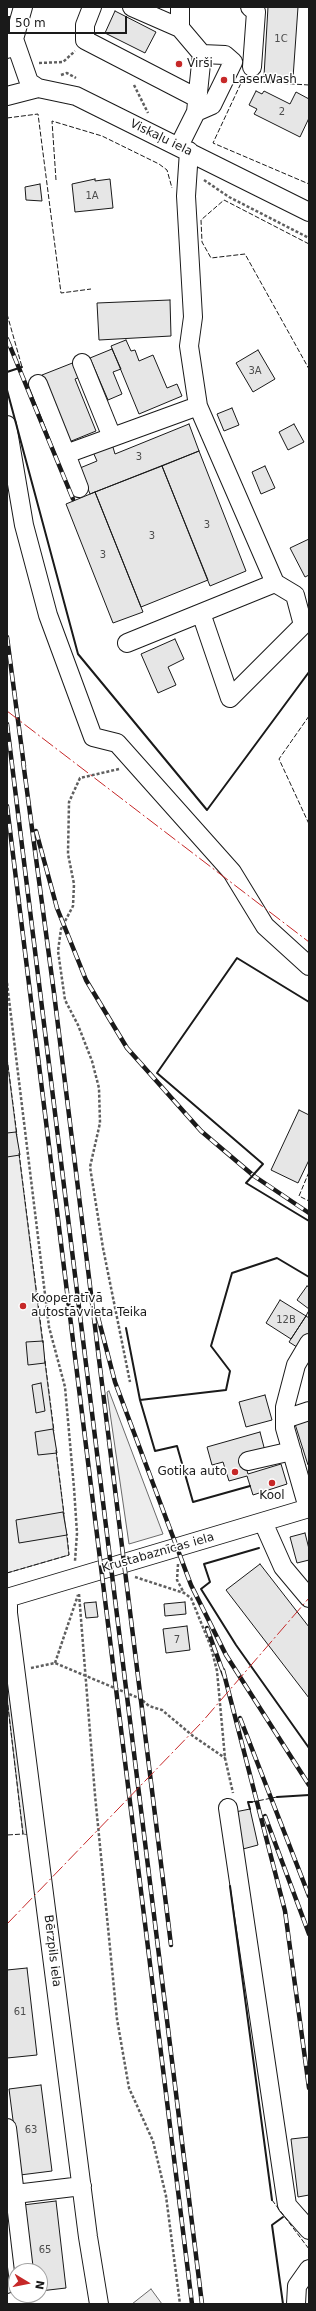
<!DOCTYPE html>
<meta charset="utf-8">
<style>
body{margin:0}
#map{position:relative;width:316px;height:2311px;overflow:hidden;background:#fff;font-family:"DejaVu Sans",sans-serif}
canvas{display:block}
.frame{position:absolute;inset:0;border:8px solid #1a1a1a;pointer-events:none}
.north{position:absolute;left:8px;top:2263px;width:40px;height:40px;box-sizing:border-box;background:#fff;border:1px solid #a3a3a3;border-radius:50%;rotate:100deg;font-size:11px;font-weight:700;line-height:16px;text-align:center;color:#1a1a1a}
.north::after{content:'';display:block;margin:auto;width:14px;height:18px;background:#c62828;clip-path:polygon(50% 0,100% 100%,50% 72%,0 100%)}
.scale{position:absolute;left:8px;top:16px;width:119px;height:18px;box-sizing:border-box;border:2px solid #1a1a1a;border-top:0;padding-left:5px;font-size:12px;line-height:14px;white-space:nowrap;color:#1a1a1a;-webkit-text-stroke:3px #fff;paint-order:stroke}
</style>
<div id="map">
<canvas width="316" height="2311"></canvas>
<div class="frame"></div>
<div class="north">N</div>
<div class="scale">50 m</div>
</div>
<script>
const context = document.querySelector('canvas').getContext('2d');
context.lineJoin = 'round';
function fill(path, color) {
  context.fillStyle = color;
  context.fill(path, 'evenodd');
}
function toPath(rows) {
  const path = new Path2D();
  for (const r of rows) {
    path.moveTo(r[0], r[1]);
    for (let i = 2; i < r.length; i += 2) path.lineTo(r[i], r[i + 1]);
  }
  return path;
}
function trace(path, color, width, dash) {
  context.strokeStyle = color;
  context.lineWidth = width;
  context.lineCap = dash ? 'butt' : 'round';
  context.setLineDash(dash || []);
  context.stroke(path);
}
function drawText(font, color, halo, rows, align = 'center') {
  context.font = font + ' "DejaVu Sans",sans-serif';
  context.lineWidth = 3;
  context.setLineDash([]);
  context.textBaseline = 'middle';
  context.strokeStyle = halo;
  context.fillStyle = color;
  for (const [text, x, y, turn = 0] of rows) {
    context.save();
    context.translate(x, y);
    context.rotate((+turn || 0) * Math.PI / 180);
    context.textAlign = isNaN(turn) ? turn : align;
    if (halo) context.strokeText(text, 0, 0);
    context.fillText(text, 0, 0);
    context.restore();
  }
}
const built = toPath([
 [7,1058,69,1555,7,1573,7,1058],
 [109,1391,163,1534,129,1544,107,1392,109,1391],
 [7,1629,29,1835,23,1834,7,1698,7,1629],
 [151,2289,162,2304,132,2304,151,2289]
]);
fill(built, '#ededed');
trace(built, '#6a6a6a', 1);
const building = toPath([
 [268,7,298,7,293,78,264,76,268,7],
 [115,11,156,32,145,53,105,33,115,11],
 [256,91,262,94,264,91,290,104,296,92,309,99,309,118,300,137,254,114,257,109,249,105,256,91],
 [95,179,95,181,110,179,113,208,75,212,72,184,95,179],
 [40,184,42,201,26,200,25,187,40,184],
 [170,300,171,336,99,340,97,303,170,300],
 [126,340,131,351,135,350,139,361,153,355,167,388,177,384,182,396,139,414,111,346,126,340],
 [112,349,121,369,113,372,122,394,108,400,90,358,112,349],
 [258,350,275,379,253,392,236,363,258,350],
 [75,362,80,377,75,379,96,431,69,442,42,375,75,362],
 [232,408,239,425,224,431,217,414,232,408],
 [189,424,199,451,90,494,80,468,97,461,93,452,112,444,115,454,189,424],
 [294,424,304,442,288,450,279,432,294,424],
 [199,451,246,571,210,586,162,466,199,451],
 [162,466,208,580,141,607,95,492,162,466],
 [265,466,275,488,261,494,252,472,265,466],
 [95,492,143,612,113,623,66,504,95,492],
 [309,539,309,575,305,577,290,548,309,539],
 [175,639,184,659,168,667,176,685,158,693,141,654,175,639],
 [299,1110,309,1115,309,1160,298,1183,271,1170,299,1110],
 [16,1132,20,1155,7,1157,7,1133,16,1132],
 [307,1286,309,1287,309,1309,297,1300,307,1286],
 [280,1300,306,1316,291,1339,266,1323,280,1300],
 [306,1316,309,1318,309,1333,300,1349,289,1342,306,1316],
 [43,1341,45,1363,28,1365,26,1342,43,1341],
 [41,1383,45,1411,36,1413,32,1385,41,1383],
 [265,1395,272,1420,246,1427,239,1402,265,1395],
 [309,1420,309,1465,308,1465,295,1424,309,1420],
 [53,1429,57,1453,38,1455,35,1432,53,1429],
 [260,1432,265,1451,243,1457,248,1474,281,1464,287,1484,253,1495,247,1476,229,1481,223,1462,212,1465,207,1447,260,1432],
 [63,1512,67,1535,19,1543,16,1520,63,1512],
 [305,1533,309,1549,309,1560,297,1563,290,1537,305,1533],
 [260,1564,309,1627,309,1698,226,1590,260,1564],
 [96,1602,98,1617,86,1618,84,1603,96,1602],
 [185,1602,186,1614,165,1616,164,1604,185,1602],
 [187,1626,190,1650,166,1653,163,1629,187,1626],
 [250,1809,258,1845,243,1849,235,1812,250,1809],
 [27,1968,37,2055,7,2058,7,1970,27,1968],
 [41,2085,52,2171,20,2175,9,2089,41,2085],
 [309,2137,309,2195,298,2197,291,2139,309,2137],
 [56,2201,66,2288,40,2291,40,2271,32,2271,23,2205,56,2201],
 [7,2263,11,2295,7,2295,7,2263]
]);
fill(building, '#e6e6e6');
trace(building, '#1a1a1a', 1);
const minor = toPath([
 [92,7,85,25,85,40,197,98],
 [132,7,180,28,202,54,196,112,179,146],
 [180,7,180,28],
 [250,7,256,12,252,67],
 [14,39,29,82,38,88],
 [7,49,14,39,23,7],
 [7,96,38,88,76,96,309,212],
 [196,112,212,105,233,62,225,55,202,54],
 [82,363,112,437],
 [38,384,66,454,198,406],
 [7,425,24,525,48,615,93,737,117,743,232,872,265,926,309,966],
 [66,454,79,488],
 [201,613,230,698,303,625,295,595,275,583],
 [127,643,275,583,198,406,189,346,193,317,186,196,189,151],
 [285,1419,309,1411],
 [248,1461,292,1451],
 [308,1508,285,1428,285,1407,296,1365,309,1343],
 [263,1522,283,1567,309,1598],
 [7,1598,309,1508],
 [8,1598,8,1613,88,2237,99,2304],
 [228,1808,287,2205,309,2230],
 [7,2128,24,2271],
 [7,2195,82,2186],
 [7,2304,21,2299,24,2295],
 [296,2304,297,2286,309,2269]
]);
trace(minor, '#1a1a1a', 20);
trace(toPath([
 [39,63,63,62,75,51],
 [61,75,67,73,76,78],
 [134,85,148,113],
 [204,180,229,197,309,238],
 [119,769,80,778,69,802,68,854,74,884,73,906,61,929,58,951,65,1000,78,1025,92,1061,99,1088,100,1123,90,1167,103,1248,130,1382],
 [7,983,49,1327,65,1387,74,1488,77,1533,75,1561],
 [178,1564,177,1580,184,1593],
 [135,1577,184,1593,191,1598,211,1647,217,1671,225,1758,233,1793],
 [79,1594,95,1795,117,2019,129,2088,153,2141,166,2196,180,2304],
 [55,1663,78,1595],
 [31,1668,55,1663,141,1699,149,1706,162,1710,193,1736,225,1758]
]), '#5f5f5f', 2.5, [3, 2]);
trace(minor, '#fff', 18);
const rail = toPath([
 [7,339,73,499],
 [7,637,24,766],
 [7,724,202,2304],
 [23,761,54,993,171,1945],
 [7,806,192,2304],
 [36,831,57,908,86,980,127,1048,201,1131,254,1176,309,1213],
 [98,1317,115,1382,191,1585,226,1655,309,1785],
 [207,1628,224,1675],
 [223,1670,285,1911,309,2088],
 [240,1718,309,1896],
 [265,1816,309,1934]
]);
trace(rail, '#1a1a1a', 4.5);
trace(rail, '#fff', 3, [9]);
trace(toPath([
 [309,85,242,81,213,143,309,184],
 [7,118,38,114,61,293,91,289],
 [56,180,52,121,102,136,159,164,167,170,172,188],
 [309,244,224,200,201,220,202,242,211,258,245,254,309,369],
 [7,314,22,367],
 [309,716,279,759,309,824],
 [7,1058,17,1135],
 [19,1153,43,1343],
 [309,1172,299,1196,309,1201],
 [306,1316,309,1310],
 [45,1361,54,1431],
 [56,1450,64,1514],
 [7,1573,69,1555,67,1534],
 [7,1698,23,1834,7,1835],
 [252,1802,277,1797],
 [272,2200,309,2249]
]), '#1a1a1a', 1, [5, 2]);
trace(toPath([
 [7,372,22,367],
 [7,390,78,654,207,810,309,672],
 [309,1002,237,958,157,1073,263,1164,246,1183,309,1221],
 [126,1328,140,1400],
 [250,1486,193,1502,177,1446,155,1451,140,1400,226,1390,230,1371,211,1346,232,1273,277,1258,309,1277],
 [259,1548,204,1564,210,1582,201,1589,236,1645,309,1748],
 [277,1797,309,1795],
 [250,1809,248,1802,252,1802],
 [230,1886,272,2200],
 [283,2304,272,2225,283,2217]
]), '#1a1a1a', 2);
trace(toPath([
 [7,711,309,942],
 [7,1924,202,1722,309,1598]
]), '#c62828', 1, [14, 3, 2, 3]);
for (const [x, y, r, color] of [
 [179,64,4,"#c62828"],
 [224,80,4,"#c62828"],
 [23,1306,4,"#c62828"],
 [235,1472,4,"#c62828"],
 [272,1483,4,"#c62828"]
]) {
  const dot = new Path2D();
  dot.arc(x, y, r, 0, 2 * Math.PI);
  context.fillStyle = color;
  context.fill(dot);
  trace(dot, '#fff', 1.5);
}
drawText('10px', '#4d4d4d', null, [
 ["1C",281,39],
 ["2",282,112],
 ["1A",92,196],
 ["3A",255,371],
 ["3",139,457],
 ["3",207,525],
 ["3",152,536],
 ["3",103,555],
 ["12B",286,1320],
 ["7",177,1640],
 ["61",20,2012],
 ["63",31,2130],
 ["65",45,2250]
]);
drawText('12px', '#1a1a1a', '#fff', [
 ["Virši",187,64],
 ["LaserWash",232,80],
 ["Kooperatīvā",31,1299],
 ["autostāvvieta Teika",31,1313],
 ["Gotika auto",227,1472,"right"],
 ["Kool",272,1496,"center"]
], 'left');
drawText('12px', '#1a1a1a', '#fff', [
 ["Viskaļu iela",161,138,26],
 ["Krustabaznīcas iela",158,1553,-16],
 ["Bērzpils iela",52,1951,83]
]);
</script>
